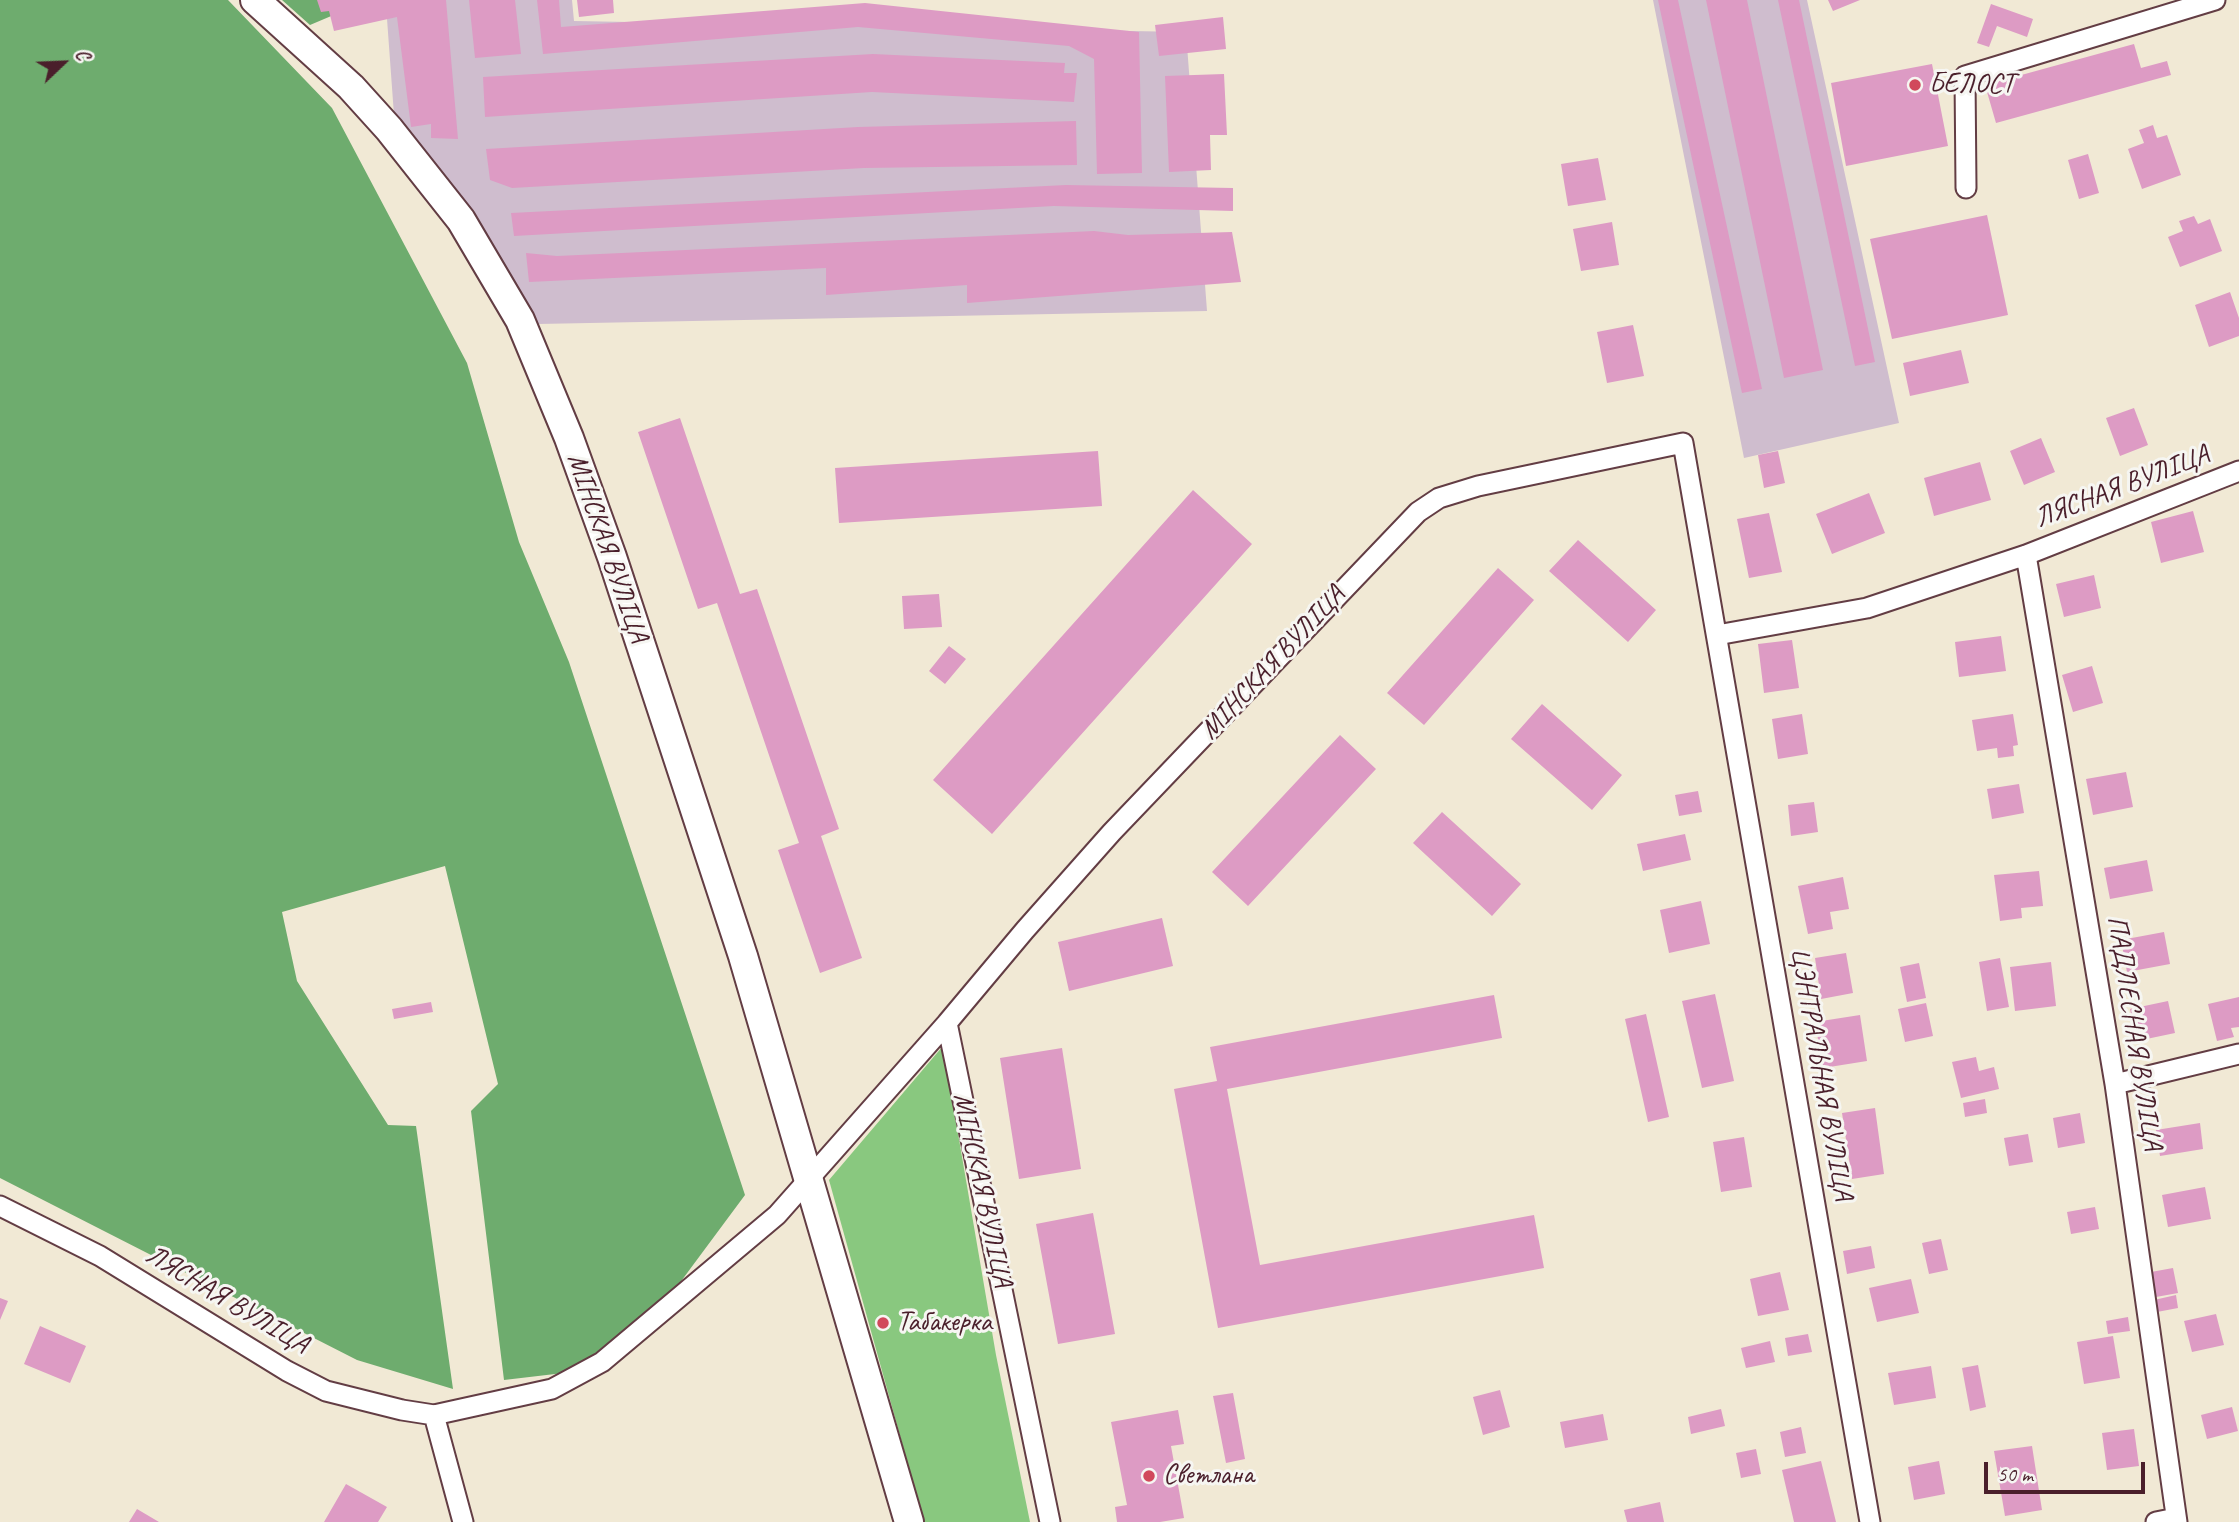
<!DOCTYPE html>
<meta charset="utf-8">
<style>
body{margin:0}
#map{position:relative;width:2239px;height:1522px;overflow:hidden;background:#f1e9d5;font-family:Caveat,sans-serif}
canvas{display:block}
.north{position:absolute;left:28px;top:28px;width:70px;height:70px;-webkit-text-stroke:5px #f6f6f2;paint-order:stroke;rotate:67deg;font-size:19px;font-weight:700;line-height:28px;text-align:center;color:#4a1f2b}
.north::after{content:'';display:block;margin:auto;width:24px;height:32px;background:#4a1f2b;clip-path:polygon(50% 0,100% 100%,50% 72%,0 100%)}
.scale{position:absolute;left:1984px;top:1462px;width:161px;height:32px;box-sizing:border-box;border:4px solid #4a1f2b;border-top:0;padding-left:9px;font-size:21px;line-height:24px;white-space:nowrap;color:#4a1f2b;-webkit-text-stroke:5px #f6f6f2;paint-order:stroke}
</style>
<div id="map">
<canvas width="2239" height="1522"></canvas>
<div class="north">С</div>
<div class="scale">50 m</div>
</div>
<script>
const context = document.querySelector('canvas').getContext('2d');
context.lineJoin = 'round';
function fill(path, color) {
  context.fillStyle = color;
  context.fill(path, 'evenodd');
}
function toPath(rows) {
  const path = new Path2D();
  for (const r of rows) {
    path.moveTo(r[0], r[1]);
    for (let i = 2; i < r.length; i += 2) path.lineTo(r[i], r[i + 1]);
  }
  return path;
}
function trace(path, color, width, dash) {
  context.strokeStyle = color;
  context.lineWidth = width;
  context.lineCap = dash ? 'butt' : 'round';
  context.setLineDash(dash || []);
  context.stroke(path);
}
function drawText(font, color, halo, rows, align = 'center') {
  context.font = font + ' Caveat,sans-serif';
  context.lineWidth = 6;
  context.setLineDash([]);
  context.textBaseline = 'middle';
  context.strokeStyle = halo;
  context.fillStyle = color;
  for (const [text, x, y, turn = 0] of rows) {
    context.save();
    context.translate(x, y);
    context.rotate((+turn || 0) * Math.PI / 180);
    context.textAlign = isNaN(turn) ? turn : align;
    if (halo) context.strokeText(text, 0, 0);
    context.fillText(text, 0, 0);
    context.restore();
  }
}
fill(toPath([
 [402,0,572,0,574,21,1186,32,1207,311,538,324,394,115,386,5],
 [1653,0,1807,0,1899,423,1744,458]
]), '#cfbdce');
fill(toPath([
 [943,1046,996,1355,1030,1522,924,1522,829,1180]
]), '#89c87f');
fill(toPath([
 [0,0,228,0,332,108,467,363,519,542,569,662,745,1195,676,1288,572,1372,504,1380,471,1111,498,1084,445,866,282,912,297,981,388,1125,416,1126,453,1389,357,1360,0,1178],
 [282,0,439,0,343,11,310,25]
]), '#6eac6e');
fill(toPath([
 [317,0,446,0,458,139,431,138,431,124,411,127,397,17,334,31,329,11,321,12],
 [469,0,515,0,521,54,475,58],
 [537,0,559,0,561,27,865,3,1139,32,1142,173,1097,174,1094,59,1069,46,858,27,543,54],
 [577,0,613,0,614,13,579,17],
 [1658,0,1678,0,1762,389,1742,393],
 [1706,0,1747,0,1823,370,1784,378],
 [1778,0,1799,0,1875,362,1855,366],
 [1828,0,1860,0,1833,11],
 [1991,4,2033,19,2027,37,1997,26,1989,47,1977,43],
 [1223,17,1226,49,1159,56,1155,25],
 [2134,44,2141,68,2167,61,2171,75,1996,123,1985,85],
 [873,54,1065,63,1064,73,1077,73,1074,102,872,92,485,117,483,77],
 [1932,64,1948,146,1846,166,1831,83],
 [1224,74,1227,135,1210,135,1211,170,1169,172,1165,76],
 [1076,121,1077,165,864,168,512,188,490,180,486,149,858,127],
 [2153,125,2157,138,2167,135,2181,175,2142,189,2128,149,2144,143,2139,130],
 [2088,154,2099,193,2079,199,2068,160],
 [1598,158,1606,200,1568,206,1561,164],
 [1066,185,1233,188,1233,211,1054,206,514,236,511,213],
 [1987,215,2008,315,1892,339,1870,239],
 [2194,216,2198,224,2210,219,2222,251,2180,267,2168,237,2183,231,2179,221],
 [1612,222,1619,265,1581,271,1573,229],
 [1094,231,1128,235,1232,232,1241,282,967,303,967,285,826,295,826,268,529,282,526,253,557,256],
 [2230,292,2239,318,2239,336,2209,347,2195,305],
 [1633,325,1644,376,1607,383,1597,332],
 [1961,350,1969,383,1910,396,1903,363],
 [2134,408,2148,445,2120,456,2106,418],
 [680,418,740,594,757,589,839,829,821,836,862,958,820,973,778,850,799,843,717,603,698,609,638,432],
 [2041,438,2055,472,2024,485,2010,451],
 [1098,451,1102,506,839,523,835,468],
 [1778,451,1785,483,1764,488,1758,455],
 [1980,462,1991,500,1934,516,1924,478],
 [1193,490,1252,544,992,834,933,780],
 [1869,493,1885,533,1832,554,1816,514],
 [2193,511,2204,552,2161,563,2151,522],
 [1769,513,1782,572,1749,578,1737,519],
 [1578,540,1656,610,1628,642,1549,571],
 [1498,568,1534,600,1424,725,1387,693],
 [2094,575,2101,608,2064,617,2056,584],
 [939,594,942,627,904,629,902,596],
 [2001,636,2006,671,1959,677,1955,642],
 [1792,640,1799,688,1764,693,1758,644],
 [949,646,966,659,945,684,929,671],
 [2092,666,2103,703,2073,712,2062,675],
 [1542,704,1622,775,1592,810,1511,739],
 [1802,714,1808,754,1778,759,1772,719],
 [2013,714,2018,745,2013,746,2014,756,1998,758,1997,748,1977,751,1972,720],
 [1340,735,1376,769,1248,906,1212,872],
 [2126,772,2133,807,2093,815,2086,779],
 [2019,784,2024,813,1992,819,1987,789],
 [1698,791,1702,812,1679,816,1675,795],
 [1814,802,1818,832,1791,836,1788,805],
 [1442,812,1521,884,1492,916,1413,843],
 [1685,834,1691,860,1643,871,1637,844],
 [2147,860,2153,891,2110,899,2104,868],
 [2039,871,2043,906,2021,908,2022,918,2000,921,1994,875],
 [1843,877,1849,909,1830,912,1833,929,1808,934,1798,886],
 [1701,901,1710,944,1669,953,1660,910],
 [1162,918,1173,966,1069,991,1058,942],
 [2164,932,2170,964,2127,972,2121,940],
 [1846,953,1853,993,1821,999,1815,958],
 [2000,958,2009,1007,1987,1011,1979,962],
 [2051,962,2056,1006,2015,1011,2010,967],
 [1919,963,1926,998,1907,1002,1900,967],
 [1715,994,1734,1081,1702,1088,1682,1001],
 [1494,995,1502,1038,1227,1089,1260,1265,1534,1215,1544,1268,1218,1328,1174,1089,1217,1081,1210,1047],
 [2239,997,2239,1027,2231,1028,2234,1037,2217,1041,2208,1004],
 [2168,1001,2175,1033,2137,1041,2130,1009],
 [431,1002,433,1012,394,1019,392,1009],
 [1926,1003,1933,1036,1905,1042,1898,1009],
 [1646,1014,1669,1117,1648,1122,1625,1019],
 [1860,1015,1867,1061,1823,1068,1815,1022],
 [1062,1048,1081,1169,1019,1179,1000,1058],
 [1976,1057,1979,1071,1994,1067,1999,1089,1961,1098,1952,1062],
 [1985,1099,1987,1113,1965,1117,1963,1103],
 [1875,1108,1884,1174,1852,1179,1842,1113],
 [2080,1113,2085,1143,2058,1148,2053,1118],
 [2200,1123,2203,1149,2160,1156,2156,1130],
 [2028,1134,2033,1162,2009,1166,2004,1138],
 [1744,1137,1752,1187,1721,1192,1713,1142],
 [2205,1187,2211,1219,2168,1227,2162,1195],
 [2095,1207,2099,1229,2071,1234,2067,1212],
 [1093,1213,1115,1334,1058,1344,1036,1224],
 [1941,1239,1948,1270,1929,1274,1922,1243],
 [1871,1246,1875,1268,1847,1274,1843,1251],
 [2173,1268,2178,1293,2156,1297,2151,1272],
 [1780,1272,1789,1310,1758,1316,1750,1279],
 [1911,1279,1919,1313,1877,1322,1869,1288],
 [2176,1295,2178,1308,2157,1312,2154,1300],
 [0,1298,8,1301,0,1320],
 [2216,1314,2224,1345,2192,1352,2184,1321],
 [2128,1317,2130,1331,2108,1334,2106,1321],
 [40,1326,86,1346,70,1383,24,1364],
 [1808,1334,1812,1352,1788,1356,1785,1338],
 [2113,1336,2120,1378,2084,1384,2077,1342],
 [1770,1341,1775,1362,1746,1368,1741,1348],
 [1978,1365,1986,1407,1970,1411,1962,1368],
 [1931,1366,1936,1398,1894,1405,1888,1373],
 [1500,1390,1510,1427,1483,1435,1473,1397],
 [1233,1393,1245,1459,1226,1463,1213,1396],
 [2232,1407,2238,1431,2207,1439,2201,1415],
 [1721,1409,1725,1426,1691,1434,1688,1417],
 [1178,1410,1184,1444,1171,1446,1184,1518,1160,1522,1117,1522,1115,1507,1127,1505,1111,1422],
 [1603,1414,1608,1440,1565,1448,1560,1422],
 [1801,1427,1806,1453,1785,1457,1780,1432],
 [2134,1429,2139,1466,2107,1470,2102,1433],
 [2032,1446,2042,1510,2005,1516,1994,1451],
 [1756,1449,1761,1474,1741,1478,1736,1453],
 [1821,1461,1836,1522,1794,1522,1782,1470],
 [1939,1461,1945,1494,1914,1500,1908,1467],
 [346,1484,387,1507,378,1522,324,1522],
 [1660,1502,1664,1522,1627,1522,1624,1510],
 [137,1509,159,1522,129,1522]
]), '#dd9bc4');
const street = toPath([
 [1966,188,1965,76,2215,0],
 [2026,555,2115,1084,2177,1522],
 [1717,635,1867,608,2026,555,2239,471],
 [947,1023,1050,1522],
 [2115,1084,2239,1054],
 [0,1206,100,1256,287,1371,326,1391,402,1410,434,1415,552,1389,602,1362,777,1215,947,1023,1025,930,1112,832,1418,512,1439,498,1478,486,1683,443,1870,1522],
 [434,1415,463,1522],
 [2156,1522,2176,1518]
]);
const secondary = toPath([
 [255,0,351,87,389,129,461,220,520,320,569,438,612,557,743,956,909,1522]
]);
trace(street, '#633d44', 23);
trace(secondary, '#633d44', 32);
trace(street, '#fff', 19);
trace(secondary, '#fff', 28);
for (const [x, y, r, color] of [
 [1915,85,7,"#d1495b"],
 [883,1323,7,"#d1495b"],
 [1149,1476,7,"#d1495b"]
]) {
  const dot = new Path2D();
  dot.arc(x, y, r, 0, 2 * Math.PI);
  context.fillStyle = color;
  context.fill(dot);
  trace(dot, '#f6f6f2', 2.5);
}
drawText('28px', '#4a1f2b', '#f6f6f2', [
 ["БЕЛОСТ",1929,85],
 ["Табакерка",897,1323],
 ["Светлана",1163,1476]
], 'left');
drawText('28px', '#4a1f2b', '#f6f6f2', [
 ["ЛЯСНАЯ ВУЛІЦА",2122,487,-21],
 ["МІНСКАЯ ВУЛІЦА",607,548,71],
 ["МІНСКАЯ ВУЛІЦА",1273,663,-47],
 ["ПАДЛЕСНАЯ ВУЛІЦА",2134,1033,81],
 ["ЦЭНТРАЛЬНАЯ ВУЛІЦА",1821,1074,80],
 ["МІНСКАЯ ВУЛІЦА",982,1190,78],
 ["ЛЯСНАЯ ВУЛІЦА",227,1300,31]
]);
</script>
